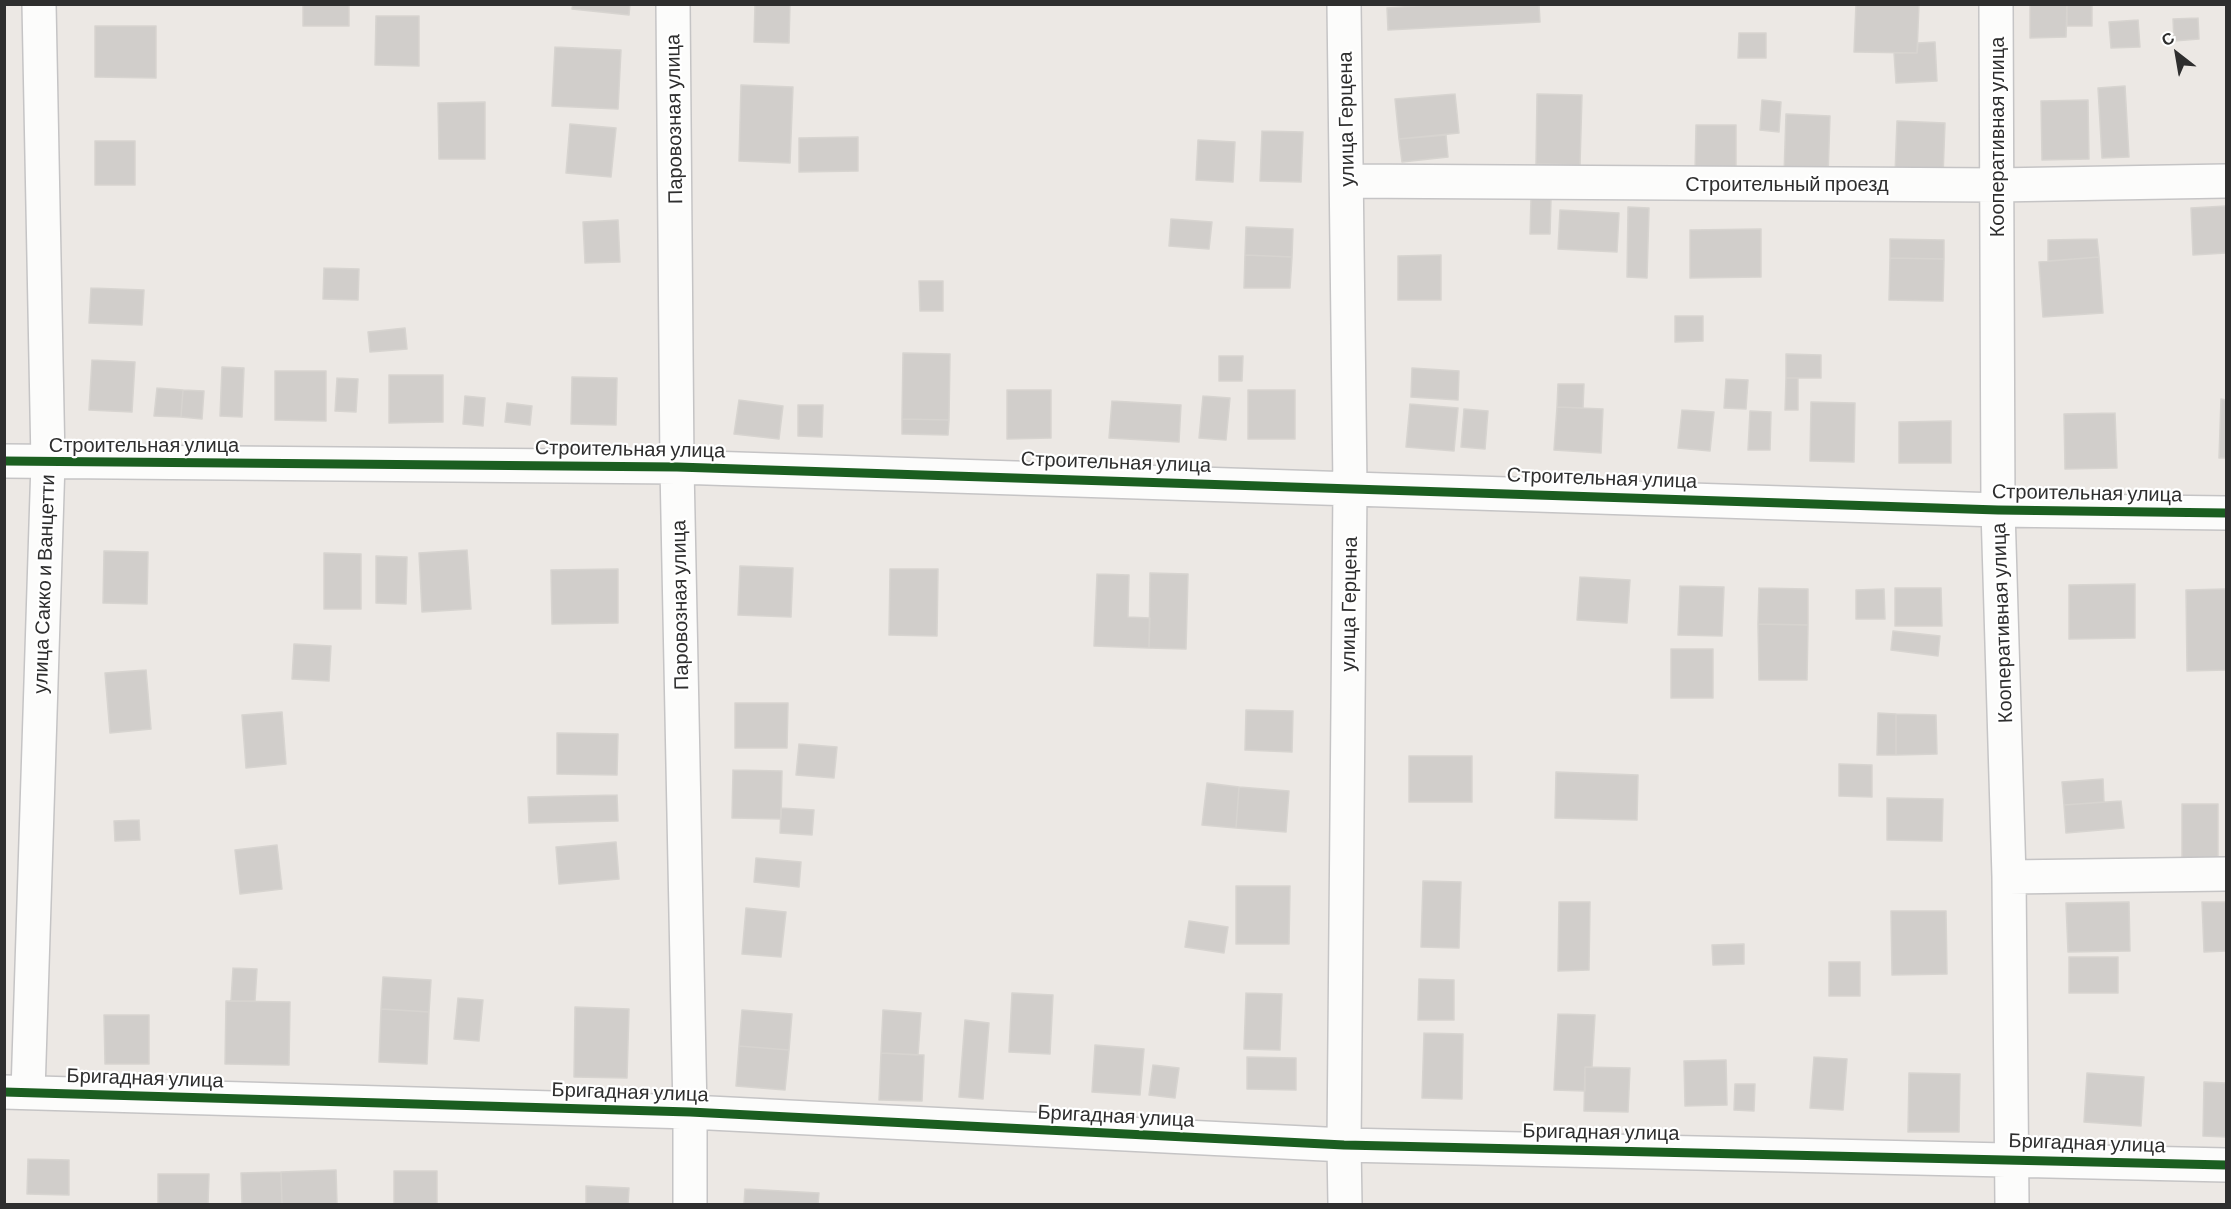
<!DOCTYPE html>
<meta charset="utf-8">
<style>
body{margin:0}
#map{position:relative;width:2231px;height:1209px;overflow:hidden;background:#ece8e4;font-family:Barlow,sans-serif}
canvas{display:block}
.frame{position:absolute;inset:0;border:6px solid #2e2e2e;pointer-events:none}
.north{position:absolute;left:2147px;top:24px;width:60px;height:60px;-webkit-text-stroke:4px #fff;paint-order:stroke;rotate:329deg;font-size:16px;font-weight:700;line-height:24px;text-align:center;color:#2e2e2e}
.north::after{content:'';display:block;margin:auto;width:21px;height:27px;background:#2e2e2e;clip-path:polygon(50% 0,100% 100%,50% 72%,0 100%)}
</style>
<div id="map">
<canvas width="2231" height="1209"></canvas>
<div class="frame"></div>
<div class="north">С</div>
</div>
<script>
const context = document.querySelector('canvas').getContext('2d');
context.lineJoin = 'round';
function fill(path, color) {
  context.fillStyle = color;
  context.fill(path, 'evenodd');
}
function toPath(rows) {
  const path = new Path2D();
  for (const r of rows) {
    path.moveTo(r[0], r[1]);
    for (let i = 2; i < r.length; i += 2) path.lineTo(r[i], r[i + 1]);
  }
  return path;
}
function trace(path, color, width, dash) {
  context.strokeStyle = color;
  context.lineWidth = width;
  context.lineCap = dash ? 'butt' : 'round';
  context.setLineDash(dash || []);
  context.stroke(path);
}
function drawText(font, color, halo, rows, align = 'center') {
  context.font = font + ' Barlow,sans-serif';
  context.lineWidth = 4.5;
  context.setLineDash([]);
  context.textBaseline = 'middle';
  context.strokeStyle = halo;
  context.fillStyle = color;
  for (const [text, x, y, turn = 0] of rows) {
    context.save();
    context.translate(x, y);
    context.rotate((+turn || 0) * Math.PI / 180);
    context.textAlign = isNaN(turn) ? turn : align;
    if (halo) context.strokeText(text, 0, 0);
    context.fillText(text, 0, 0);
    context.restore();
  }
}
const building = toPath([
 [303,4,349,4,349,26,303,26,303,4],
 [573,4,630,4,629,15,572,9,573,4],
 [755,4,790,4,789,43,754,42,755,4],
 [1444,4,1539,4,1540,22,1388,30,1387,8,1444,4],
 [1856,4,1919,4,1917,53,1854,52,1856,4],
 [2030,4,2067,4,2066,37,2030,38,2030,4],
 [2067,4,2092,4,2092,26,2067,26,2067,4],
 [376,16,419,16,419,66,375,65,376,16],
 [2198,18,2199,39,2174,41,2173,19,2198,18],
 [2138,20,2140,47,2111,48,2109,22,2138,20],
 [95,26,156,26,156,78,95,77,95,26],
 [1739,33,1766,33,1766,58,1738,58,1739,33],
 [1935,42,1937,81,1896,83,1894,53,1917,53,1918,43,1935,42],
 [555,47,621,50,618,109,552,106,555,47],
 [741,85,793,87,790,163,739,161,741,85],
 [2125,86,2129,157,2102,158,2098,88,2125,86],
 [1455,94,1459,133,1399,139,1395,99,1455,94],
 [1537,94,1582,95,1580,165,1536,164,1537,94],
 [1762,100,1781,102,1779,132,1760,130,1762,100],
 [2088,100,2089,159,2042,160,2041,101,2088,100],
 [485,102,485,159,439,159,438,103,485,102],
 [1786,114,1830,116,1828,176,1784,174,1786,114],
 [1897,121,1945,123,1943,176,1895,174,1897,121],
 [570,124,616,128,611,177,566,173,570,124],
 [1696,125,1736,125,1736,172,1695,172,1696,125],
 [1262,131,1303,132,1301,182,1260,181,1262,131],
 [1446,135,1448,157,1402,162,1399,139,1446,135],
 [858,137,858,171,799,172,799,138,858,137],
 [1198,140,1235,142,1233,182,1196,180,1198,140],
 [95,141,135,141,135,185,95,185,95,141],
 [1531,199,1551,199,1550,234,1530,234,1531,199],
 [2226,206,2226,253,2193,255,2191,208,2226,206],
 [1628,207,1649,208,1647,278,1627,277,1628,207],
 [1560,210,1619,213,1617,252,1558,249,1560,210],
 [1171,219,1212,222,1209,249,1169,246,1171,219],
 [618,220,620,262,585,263,583,222,618,220],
 [1246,227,1293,229,1292,257,1245,255,1246,227],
 [1761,229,1761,277,1690,278,1690,230,1761,229],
 [1890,239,1944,240,1944,259,1890,258,1890,239],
 [2097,239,2099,257,2048,261,2048,240,2097,239],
 [1245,255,1292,257,1290,288,1244,288,1245,255],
 [1441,255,1441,300,1398,300,1398,256,1441,255],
 [2099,257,2103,313,2043,317,2039,262,2099,257],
 [1890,258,1944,259,1943,301,1889,300,1890,258],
 [324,268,359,269,358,300,323,299,324,268],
 [919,281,943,281,943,311,920,311,919,281],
 [91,288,144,290,142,325,89,323,91,288],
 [1675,316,1703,316,1703,341,1675,342,1675,316],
 [405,328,407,349,370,352,368,332,405,328],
 [903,353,950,354,949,420,902,419,903,353],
 [1786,354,1821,355,1821,378,1786,378,1786,354],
 [1219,356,1243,356,1242,381,1219,381,1219,356],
 [92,360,135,362,132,412,89,410,92,360],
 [222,367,244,368,242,417,220,416,222,367],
 [1412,368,1459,371,1458,400,1411,397,1412,368],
 [275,371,326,371,326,421,275,420,275,371],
 [389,375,443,375,443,422,389,423,389,375],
 [572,377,617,378,616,425,571,424,572,377],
 [337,378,358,379,356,412,335,411,337,378],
 [1786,378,1798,378,1798,410,1785,410,1786,378],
 [1726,379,1748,380,1746,409,1724,408,1726,379],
 [1558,384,1584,384,1583,408,1557,407,1558,384],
 [157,388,183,390,181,417,154,416,157,388],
 [183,390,204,391,202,419,181,417,183,390],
 [1007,390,1051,390,1051,438,1007,439,1007,390],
 [1248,390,1295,390,1295,439,1248,439,1248,390],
 [465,396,485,398,483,426,463,424,465,396],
 [1203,396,1230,398,1226,440,1199,438,1203,396],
 [2221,399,2226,400,2226,458,2219,458,2221,399],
 [739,400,783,406,779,439,734,434,739,400],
 [1112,401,1181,405,1179,442,1109,438,1112,401],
 [1811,402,1855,403,1854,462,1810,461,1811,402],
 [507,403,532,406,530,425,505,422,507,403],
 [1410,404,1458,408,1454,451,1406,447,1410,404],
 [798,405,823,405,822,437,798,436,798,405],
 [1557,407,1603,409,1601,453,1554,450,1557,407],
 [1464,409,1488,411,1485,449,1461,447,1464,409],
 [1682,410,1714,412,1710,451,1678,448,1682,410],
 [1750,411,1771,412,1770,450,1748,450,1750,411],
 [2115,413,2117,468,2065,469,2064,414,2115,413],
 [902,419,949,420,948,435,902,434,902,419],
 [1951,421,1951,463,1899,463,1899,422,1951,421],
 [467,550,471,609,422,612,419,553,467,550],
 [104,551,148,552,147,604,103,603,104,551],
 [324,553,361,554,361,609,324,609,324,553],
 [376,556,407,557,406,604,376,603,376,556],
 [740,566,793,568,791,617,738,615,740,566],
 [618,569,618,623,552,624,551,570,618,569],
 [890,569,938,569,937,636,889,635,890,569],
 [1150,573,1188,574,1186,649,1149,648,1150,573],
 [1097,574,1129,575,1128,617,1150,618,1149,648,1094,646,1097,574],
 [1580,577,1630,580,1627,623,1577,620,1580,577],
 [2135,584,2135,638,2069,639,2069,585,2135,584],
 [1680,586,1724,587,1722,636,1678,635,1680,586],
 [1759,588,1808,589,1808,625,1758,624,1759,588],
 [1895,588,1941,588,1942,626,1895,626,1895,588],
 [1884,589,1885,619,1856,619,1856,590,1884,589],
 [2226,589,2226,670,2187,671,2186,590,2226,589],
 [1758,624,1808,625,1807,680,1759,680,1758,624],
 [1893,631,1940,636,1938,656,1891,650,1893,631],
 [294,644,331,646,329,681,292,679,294,644],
 [1671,649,1713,649,1713,698,1671,698,1671,649],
 [146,670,151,729,110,733,105,673,146,670],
 [735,703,788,703,787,748,735,748,735,703],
 [1246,710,1293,711,1292,752,1245,750,1246,710],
 [282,712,286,764,246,768,242,715,282,712],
 [1878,713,1896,714,1896,755,1877,755,1878,713],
 [1896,714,1936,715,1937,754,1896,755,1896,714],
 [557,733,618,734,617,775,557,774,557,733],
 [799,744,837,747,834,778,796,775,799,744],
 [1409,756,1472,756,1472,802,1409,802,1409,756],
 [1839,764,1872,765,1872,797,1839,796,1839,764],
 [733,770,782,771,781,819,732,818,733,770],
 [1556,772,1638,775,1637,820,1555,818,1556,772],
 [2103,779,2104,802,2064,805,2062,782,2103,779],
 [1207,783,1239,787,1236,828,1202,825,1207,783],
 [1239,787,1289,791,1286,832,1236,828,1239,787],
 [617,795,618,821,529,823,528,797,617,795],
 [1887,798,1943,799,1942,841,1887,840,1887,798],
 [2121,801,2124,828,2066,833,2064,805,2121,801],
 [2182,804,2218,804,2218,861,2182,861,2182,804],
 [781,808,814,810,812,835,780,833,781,808],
 [139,820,140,840,115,841,114,821,139,820],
 [616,842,619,879,559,884,556,847,616,842],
 [277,845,282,889,240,894,235,850,277,845],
 [756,858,801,862,799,887,754,882,756,858],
 [1423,881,1461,882,1459,948,1421,947,1423,881],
 [1236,886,1290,886,1289,944,1236,944,1236,886],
 [1559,902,1590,902,1589,970,1558,971,1559,902],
 [2129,902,2130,951,2068,952,2066,903,2129,902],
 [2202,902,2226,902,2226,951,2204,952,2202,902],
 [746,908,786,912,781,957,742,954,746,908],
 [1891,911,1946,911,1947,974,1892,975,1891,911],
 [1189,921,1228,927,1224,953,1185,947,1189,921],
 [1744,944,1744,964,1713,965,1712,945,1744,944],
 [2069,957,2118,957,2118,993,2069,993,2069,957],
 [1829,962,1860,962,1860,996,1829,996,1829,962],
 [233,968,257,969,255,1001,231,1001,233,968],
 [383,977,431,980,429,1012,381,1009,383,977],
 [1419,979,1454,980,1454,1020,1418,1020,1419,979],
 [1012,993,1053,995,1050,1054,1009,1052,1012,993],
 [1246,993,1282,994,1280,1050,1244,1049,1246,993],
 [458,998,483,1000,479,1041,454,1039,458,998],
 [226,1001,290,1002,289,1065,225,1064,226,1001],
 [575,1007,629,1009,627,1078,574,1077,575,1007],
 [381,1009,429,1012,427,1064,379,1062,381,1009],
 [742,1010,792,1014,789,1050,739,1046,742,1010],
 [883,1010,921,1013,918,1055,881,1053,883,1010],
 [1558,1014,1595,1015,1592,1067,1585,1067,1585,1091,1554,1090,1558,1014],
 [104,1015,149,1015,149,1064,105,1064,104,1015],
 [965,1020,989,1023,983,1099,959,1097,965,1020],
 [1424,1033,1463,1034,1462,1099,1422,1098,1424,1033],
 [1095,1045,1144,1049,1140,1095,1092,1092,1095,1045],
 [739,1046,789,1050,785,1090,736,1086,739,1046],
 [881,1053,924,1055,922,1101,879,1100,881,1053],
 [1247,1057,1296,1058,1296,1090,1247,1089,1247,1057],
 [1814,1057,1847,1059,1843,1110,1810,1108,1814,1057],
 [1726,1060,1727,1105,1685,1106,1684,1061,1726,1060],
 [1153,1065,1179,1068,1175,1098,1149,1095,1153,1065],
 [1585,1067,1630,1068,1628,1112,1584,1111,1585,1067],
 [1909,1073,1960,1074,1959,1132,1908,1132,1909,1073],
 [2087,1073,2144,1077,2141,1126,2084,1122,2087,1073],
 [2204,1082,2226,1083,2226,1137,2203,1136,2204,1082],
 [1735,1084,1755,1084,1754,1111,1734,1110,1735,1084],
 [28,1159,69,1160,69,1195,27,1194,28,1159],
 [336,1170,337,1204,282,1204,281,1172,336,1170],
 [394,1171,437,1171,437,1204,394,1204,394,1171],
 [281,1172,282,1204,242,1204,241,1173,281,1172],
 [158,1174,209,1174,208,1204,158,1204,158,1174],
 [586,1186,629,1188,628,1204,586,1204,586,1186],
 [745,1189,819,1193,818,1204,744,1204,745,1189]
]);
fill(building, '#d1cecb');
trace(building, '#d7d4d0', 1.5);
const street = toPath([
 [673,4,677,467,690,1112,690,1204],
 [1344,4,1350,487,1344,1145,1345,1204],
 [1996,4,1998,510,2009,877,2012,1204],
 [1347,181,1997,185,2226,181],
 [4,461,677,467,1998,510,2226,513],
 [2009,877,2226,874],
 [4,1092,690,1112,1344,1145,2226,1165],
 [28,1092,48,462,39,4]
]);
trace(street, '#c5c4c5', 36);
trace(street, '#fcfcfb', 33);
trace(toPath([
 [4,461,677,467,1998,510,2226,513],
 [4,1092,690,1112,1344,1145,2226,1165]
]), '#1b5e20', 9);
drawText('20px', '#2e2e2e', '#fff', [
 ["Паровозная улица",674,119,-91],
 ["улица Герцена",1346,119,-91],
 ["Кооперативная улица",1997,137,-90],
 ["Строительный проезд",1787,184],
 ["Строительная улица",144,445],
 ["Строительная улица",630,449,1],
 ["Строительная улица",1116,462,2],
 ["Строительная улица",1602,478,2],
 ["Строительная улица",2087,493,1],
 ["улица Сакко и Ванцетти",44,584,-88],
 ["улица Герцена",1349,604,-89],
 ["Паровозная улица",680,605,-91],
 ["Кооперативная улица",2002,623,-92],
 ["Бригадная улица",145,1078,2],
 ["Бригадная улица",630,1092,2],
 ["Бригадная улица",1116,1116,3],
 ["Бригадная улица",1601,1132,1],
 ["Бригадная улица",2087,1143,2]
]);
</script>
